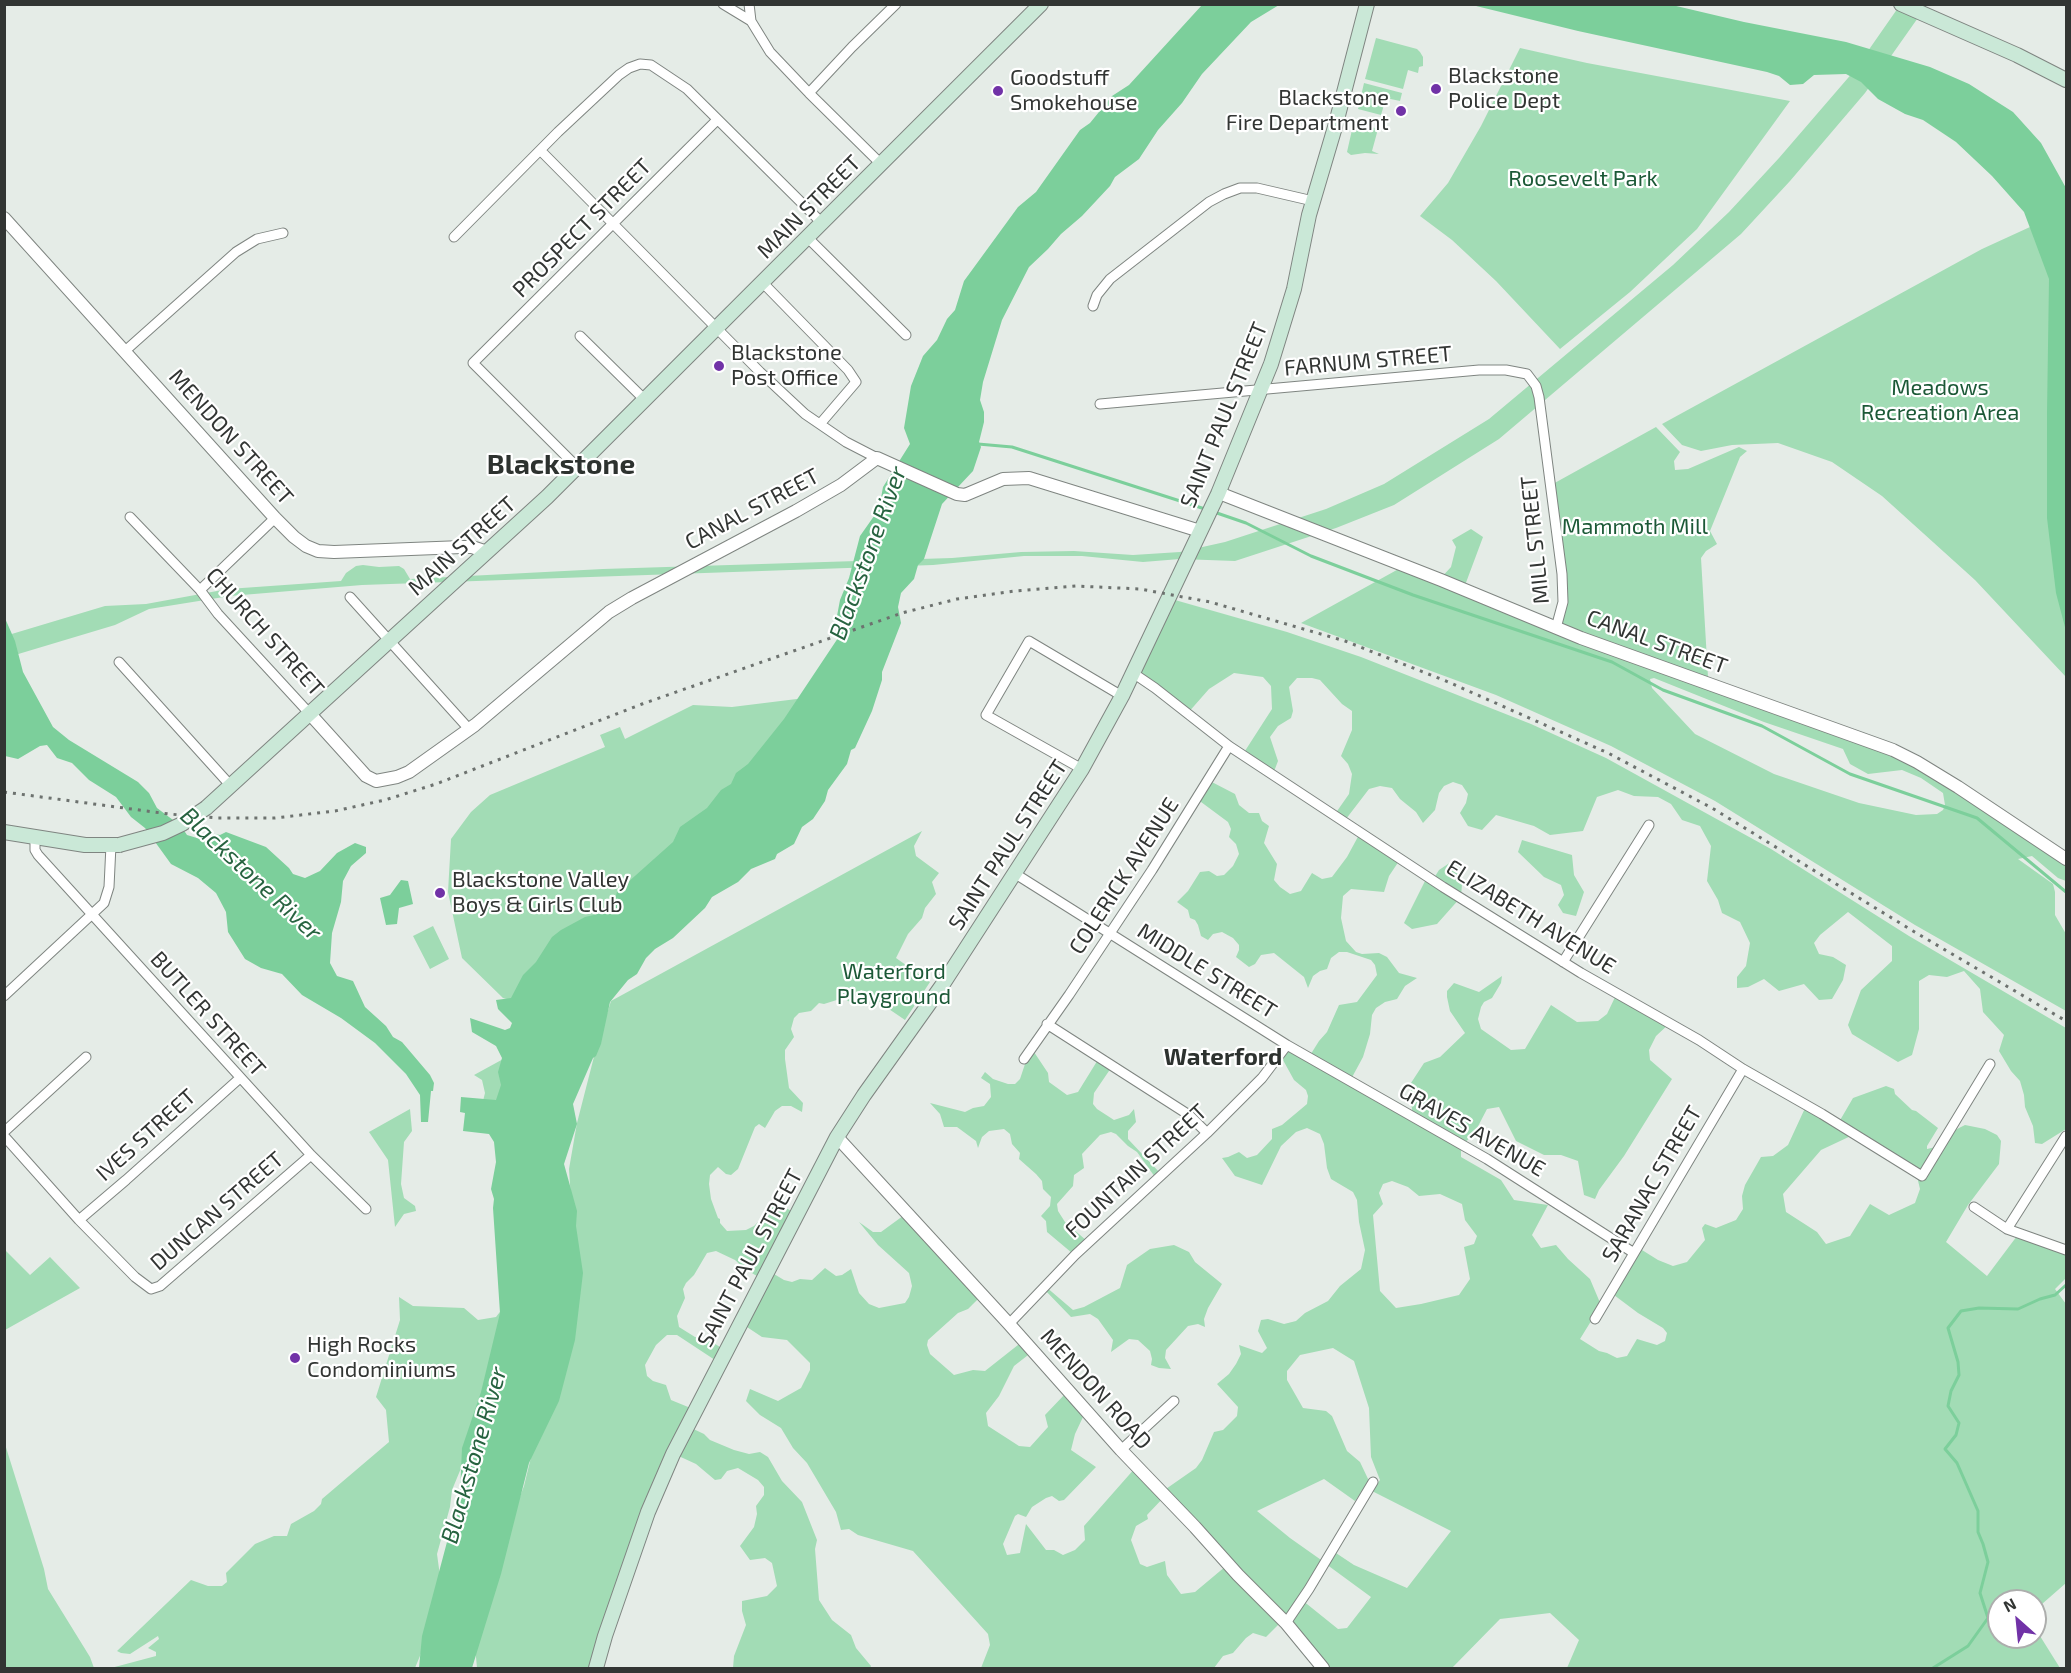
<!DOCTYPE html>
<style>
body{margin:0}
#map{position:relative;width:2071px;height:1673px;overflow:hidden;background:#e5ece7;font-family:"Exo 2",sans-serif}
canvas{display:block}
.frame{position:absolute;inset:0;border:6px solid #323533;pointer-events:none}
.north{position:absolute;left:1987px;top:1589px;width:60px;height:60px;box-sizing:border-box;background:#fff;border:2px solid #adaead;border-radius:50%;rotate:333deg;font-size:16px;font-weight:700;line-height:24px;text-align:center;color:#323533}
.north::after{content:'';display:block;margin:auto;width:21px;height:27px;background:#7132a7;clip-path:polygon(50% 0,100% 100%,50% 72%,0 100%)}
</style>
<div id="map">
<canvas width="2071" height="1673"></canvas>
<div class="frame"></div>
<div class="north">N</div>
</div>
<script>
const context = document.querySelector('canvas').getContext('2d');
context.lineJoin = 'round';
function fill(path, color) {
  context.fillStyle = color;
  context.fill(path, 'evenodd');
}
function toPath(rows) {
  const path = new Path2D();
  for (const r of rows) {
    path.moveTo(r[0], r[1]);
    for (let i = 2; i < r.length; i += 2) path.lineTo(r[i], r[i + 1]);
  }
  return path;
}
function trace(path, color, width, dash) {
  context.strokeStyle = color;
  context.lineWidth = width;
  context.lineCap = dash ? 'butt' : 'round';
  context.setLineDash(dash || []);
  context.stroke(path);
}
function drawText(font, color, halo, rows, align = 'center') {
  context.font = font + ' "Exo 2",sans-serif';
  context.lineWidth = 4.5;
  context.setLineDash([]);
  context.textBaseline = 'middle';
  context.strokeStyle = halo;
  context.fillStyle = color;
  for (const [text, x, y, turn = 0] of rows) {
    context.save();
    context.translate(x, y);
    context.rotate((+turn || 0) * Math.PI / 180);
    context.textAlign = isNaN(turn) ? turn : align;
    if (halo) context.strokeText(text, 0, 0);
    context.fillText(text, 0, 0);
    context.restore();
  }
}
fill(toPath([
 [1900,5,1927,5,1865,93,1790,181,1741,234,1499,439,1394,505,1336,528,1235,561,1180,559,1143,562,1082,556,1024,556,933,565,362,585,230,596,149,609,115,625,5,658,5,636,105,606,146,604,228,589,341,581,346,573,356,566,363,565,379,567,399,566,404,569,410,579,603,569,952,558,1021,552,1074,551,1133,555,1180,552,1225,542,1326,509,1384,484,1489,419,1673,265,1729,212,1779,158,1854,71],
 [1376,38,1417,49,1420,52,1423,57,1423,66,1419,67,1418,73,1408,70,1403,89,1365,79],
 [1520,48,1587,63,1790,101,1697,229,1630,292,1560,349,1496,281,1452,240,1420,216,1448,183,1481,126],
 [1364,83,1402,93,1400,101,1386,98,1381,115,1358,109],
 [1354,121,1378,129,1372,151,1379,154,1365,153,1351,155,1347,152],
 [2030,227,2046,263,2053,292,2066,616,2066,677,1975,580,1882,496,1832,462,1778,443,1732,445,1701,451,1682,445,1662,424,1982,249],
 [1656,427,1680,452,1674,461,1675,470,1688,469,1739,447,1747,451,1740,457,1710,531,1717,544,1706,551,1701,558,1708,677,1691,671,1689,678,1888,749,2066,861,2066,881,2058,878,2032,856,2018,859,2053,884,2055,892,2055,915,2066,934,2066,1011,1915,925,1715,801,1611,746,1496,695,1301,623,1404,566,1439,580,1451,567,1456,547,1452,540,1471,529,1483,537,1464,588,1553,626,1562,612,1551,485],
 [1654,678,1764,722,1843,749,1850,764,1868,774,1902,770,1921,778,1943,793,1945,805,1943,810,1937,814,1916,815,1859,803,1774,774,1695,734,1652,688,1650,679],
 [1168,598,1287,632,1361,657,1531,724,1606,758,1771,849,1909,936,2066,1028,2066,1129,2042,1144,2035,1143,2033,1126,2025,1107,2024,1095,2020,1081,2011,1071,1999,1051,2004,1035,1983,1012,1980,989,1964,971,1947,977,1929,975,1919,981,1919,1029,1912,1055,1898,1062,1852,1034,1848,1025,1861,990,1892,961,1892,946,1848,912,1820,935,1814,943,1819,954,1833,957,1846,965,1843,980,1832,999,1819,1000,1804,984,1779,991,1764,979,1748,987,1737,988,1737,977,1746,966,1750,943,1740,922,1722,913,1718,900,1707,881,1711,846,1700,826,1682,820,1671,804,1658,797,1634,796,1618,790,1597,797,1583,831,1550,835,1534,826,1496,815,1482,830,1468,826,1460,813,1466,803,1468,794,1462,785,1453,782,1444,786,1439,793,1435,810,1423,823,1416,812,1400,799,1392,788,1380,786,1369,789,1346,819,1335,814,1349,794,1352,774,1348,764,1341,756,1352,730,1352,711,1342,704,1320,680,1312,678,1297,678,1289,687,1293,711,1291,718,1278,726,1270,737,1278,761,1273,774,1243,754,1272,709,1271,686,1263,677,1234,673,1209,689,1187,714,1133,670],
 [813,697,543,1009,503,998,462,958,448,892,451,839,471,812,490,795,605,747,600,735,620,727,625,739,693,705,732,707],
 [1208,780,1235,794,1239,805,1249,813,1259,813,1262,821,1269,826,1264,843,1277,864,1274,880,1280,887,1290,894,1301,891,1312,873,1322,879,1332,877,1347,857,1360,833,1401,858,1389,876,1384,892,1351,889,1343,896,1341,918,1346,941,1356,952,1362,954,1379,953,1387,957,1399,973,1417,978,1405,986,1397,999,1385,1002,1376,1008,1372,1015,1370,1034,1363,1057,1350,1081,1413,1118,1411,1100,1411,1083,1424,1063,1440,1057,1465,1033,1450,1011,1447,997,1447,991,1454,983,1479,992,1502,976,1501,983,1492,998,1484,1002,1481,1007,1478,1019,1481,1029,1511,1050,1525,1049,1551,1005,1577,1022,1598,1021,1607,1014,1617,993,1670,1023,1656,1036,1649,1050,1650,1060,1672,1079,1624,1156,1599,1190,1595,1199,1584,1195,1578,1161,1561,1155,1544,1155,1516,1141,1499,1107,1487,1109,1474,1134,1461,1146,1461,1157,1501,1180,1514,1200,1548,1205,1532,1235,1541,1248,1556,1245,1568,1259,1590,1279,1601,1305,1580,1339,1599,1351,1607,1353,1617,1358,1627,1356,1637,1339,1657,1345,1665,1341,1667,1333,1663,1328,1638,1313,1614,1295,1639,1244,1643,1247,1642,1250,1658,1260,1673,1266,1687,1262,1705,1240,1702,1228,1705,1224,1716,1228,1736,1220,1743,1209,1742,1196,1745,1185,1761,1157,1773,1156,1788,1145,1806,1106,1839,1122,1853,1098,1886,1086,1894,1089,1895,1094,1912,1110,1916,1111,1938,1128,1927,1146,1927,1149,1940,1146,1953,1131,1965,1125,1985,1129,1997,1135,2001,1141,1999,1164,1968,1205,1946,1242,1987,1276,2017,1236,2066,1253,2066,1278,2055,1289,2066,1304,2066,1583,2042,1604,2035,1618,2035,1601,1999,1601,1999,1637,2035,1637,2035,1628,2060,1668,1567,1668,1579,1640,1550,1613,1500,1619,1452,1668,1325,1668,1282,1621,1266,1637,1253,1633,1246,1638,1233,1653,1223,1656,1214,1668,981,1668,990,1645,988,1634,913,1551,858,1535,849,1529,841,1530,836,1512,807,1463,793,1448,781,1428,760,1415,746,1401,750,1389,778,1401,801,1388,810,1370,810,1363,787,1340,762,1337,741,1323,762,1279,745,1269,735,1260,716,1251,707,1253,694,1275,686,1283,683,1289,685,1298,677,1316,679,1327,695,1337,709,1340,723,1349,718,1362,677,1335,667,1335,656,1345,645,1365,647,1376,653,1381,666,1385,671,1400,693,1409,687,1426,704,1434,710,1440,734,1450,749,1454,760,1452,768,1457,782,1481,802,1502,817,1540,815,1549,819,1600,832,1620,851,1635,856,1648,871,1666,870,1668,733,1668,734,1656,746,1625,742,1611,742,1601,767,1596,777,1586,772,1563,765,1558,750,1560,740,1546,754,1527,757,1514,756,1506,764,1495,764,1487,758,1480,738,1468,727,1471,721,1479,715,1480,696,1464,672,1453,595,1668,477,1668,475,1646,489,1611,488,1582,524,1486,534,1445,573,1231,569,1169,577,1123,597,1045,611,1001,922,831,914,846,916,856,939,873,932,882,936,894,925,908,922,918,908,934,896,958,930,982,905,1020,861,990,850,1002,843,998,824,1004,819,1003,811,1011,799,1013,794,1018,791,1029,794,1037,785,1050,785,1059,789,1088,803,1103,802,1112,791,1106,782,1106,775,1111,765,1128,759,1124,755,1127,738,1169,731,1175,726,1174,718,1167,710,1175,709,1184,711,1199,718,1218,720,1219,720,1223,727,1231,746,1230,754,1226,764,1216,773,1202,796,1213,769,1271,784,1280,792,1282,800,1279,812,1280,825,1268,836,1276,842,1275,851,1269,859,1293,869,1304,879,1308,905,1303,909,1297,912,1286,909,1273,878,1245,859,1222,873,1232,881,1232,907,1213,981,1296,968,1309,958,1313,928,1340,927,1345,930,1354,954,1375,973,1370,985,1371,1023,1341,1032,1352,1014,1366,999,1396,986,1413,988,1426,1019,1446,1030,1447,1048,1427,1045,1415,1065,1394,1083,1417,1075,1434,1071,1450,1096,1467,1064,1500,1059,1501,1052,1496,1046,1498,1032,1507,1026,1517,1018,1514,1015,1516,1003,1544,1007,1555,1020,1553,1026,1524,1046,1550,1054,1550,1063,1555,1075,1550,1085,1540,1084,1526,1136,1467,1163,1491,1196,1468,1202,1460,1214,1432,1223,1430,1237,1416,1238,1407,1217,1384,1229,1374,1236,1364,1241,1354,1239,1345,1262,1353,1267,1348,1258,1331,1261,1320,1268,1319,1284,1324,1296,1321,1305,1313,1328,1301,1340,1286,1361,1269,1365,1250,1359,1222,1357,1200,1353,1192,1331,1179,1327,1168,1324,1144,1320,1134,1307,1128,1296,1132,1281,1146,1262,1185,1235,1176,1222,1158,1228,1157,1239,1152,1247,1158,1257,1155,1272,1139,1272,1129,1282,1125,1307,1104,1308,1096,1306,1090,1294,1080,1283,1060,1284,1056,1292,1048,1309,1057,1319,1041,1327,1032,1339,1005,1357,1002,1377,975,1375,965,1371,960,1347,952,1339,952,1331,958,1327,969,1320,971,1313,976,1308,988,1304,977,1274,953,1261,955,1255,964,1249,967,1236,957,1239,950,1239,945,1233,938,1222,932,1213,934,1208,940,1201,936,1198,925,1195,920,1190,918,1188,910,1177,902,1188,891,1200,872,1209,871,1217,876,1224,875,1233,866,1239,854,1236,844,1229,837,1231,829,1228,822,1197,799],
 [1855,1134,1916,1172,1920,1189,1915,1203,1889,1215,1870,1204,1850,1236,1826,1244,1817,1232,1786,1212,1783,1194,1821,1150],
 [1392,1181,1408,1187,1419,1196,1440,1194,1462,1204,1465,1220,1477,1236,1474,1244,1464,1247,1470,1279,1459,1295,1421,1304,1396,1308,1380,1291,1373,1215,1383,1204,1379,1193,1383,1184],
 [1333,1348,1354,1361,1369,1408,1371,1457,1380,1480,1372,1491,1451,1531,1407,1588,1354,1565,1333,1551,1324,1562,1290,1538,1257,1511,1324,1479,1355,1501,1369,1481,1360,1462,1347,1451,1332,1416,1326,1411,1303,1408,1287,1380,1287,1371,1300,1355],
 [1165,1496,1226,1566,1195,1592,1181,1594,1167,1575,1165,1561,1147,1567,1140,1564,1131,1540,1136,1526,1148,1519,1147,1515],
 [1326,1564,1371,1597,1347,1628,1338,1629,1302,1600],
 [1522,840,1572,855,1574,875,1584,892,1576,916,1563,913,1558,905,1564,895,1561,885,1544,877,1518,852],
 [1451,862,1460,865,1462,884,1461,897,1437,924,1412,929,1404,923,1427,877,1434,878,1439,870],
 [433,926,449,959,430,969,413,936],
 [516,1052,502,1101,483,1101,485,1093,482,1080,474,1075],
 [1034,1052,1048,1073,1049,1082,1067,1095,1078,1092,1099,1058,1111,1068,1094,1093,1093,1104,1097,1109,1114,1120,1129,1115,1134,1109,1136,1122,1128,1131,1128,1139,1160,1173,1155,1177,1137,1152,1128,1146,1116,1134,1111,1132,1100,1135,1082,1154,1084,1168,1074,1175,1073,1186,1057,1204,1058,1211,1065,1222,1087,1241,1072,1253,1047,1232,1046,1221,1041,1216,1050,1206,1051,1197,1043,1189,1042,1181,1036,1174,1019,1159,1020,1153,1012,1144,1010,1134,1004,1129,989,1131,982,1137,978,1148,976,1141,957,1127,944,1127,940,1114,930,1103,965,1112,973,1108,984,1106,991,1097,990,1084,981,1078,985,1072,993,1079,1008,1084,1015,1084,1020,1079,1026,1061],
 [410,1109,412,1131,404,1142,401,1184,404,1198,415,1206,416,1211,404,1214,395,1227,388,1160,369,1132],
 [1174,1245,1189,1252,1195,1262,1222,1284,1208,1308,1204,1319,1205,1327,1198,1324,1188,1326,1166,1350,1165,1358,1171,1369,1159,1368,1151,1365,1152,1359,1150,1351,1138,1340,1129,1339,1111,1352,1113,1340,1098,1319,1090,1314,1071,1317,1043,1288,1045,1286,1073,1310,1084,1307,1120,1288,1127,1265,1150,1249],
 [5,1250,30,1275,50,1257,80,1288,5,1330],
 [512,1296,502,1369,452,1490,450,1507,437,1554,440,1576,422,1651,415,1668,111,1668,156,1656,156,1652,148,1648,159,1639,158,1636,130,1654,121,1653,117,1651,191,1580,208,1586,222,1586,227,1582,226,1573,255,1544,274,1536,287,1536,291,1524,314,1511,321,1504,322,1499,389,1442,386,1410,376,1397,400,1320,399,1297,413,1306,464,1308,478,1320,496,1317],
 [4,1441,44,1569,48,1589,90,1657,94,1668,5,1668]
]), '#a2dcb5');
fill(toPath([
 [1202,5,1279,5,1251,22,1202,74,1182,103,1158,130,1139,159,1115,177,1110,186,1082,216,1061,234,1048,249,1029,267,1002,320,983,382,980,400,984,412,984,422,979,442,981,447,973,471,942,504,924,559,918,565,914,579,901,593,898,607,901,623,882,672,882,680,872,711,855,748,851,750,847,764,828,790,825,801,813,819,802,827,794,844,777,854,775,859,751,869,738,882,712,897,705,908,673,938,655,949,646,958,637,974,628,980,610,1002,601,1044,596,1056,593,1058,573,1104,577,1124,564,1164,577,1211,576,1226,583,1273,575,1340,559,1401,529,1463,501,1574,472,1668,419,1668,422,1636,460,1493,462,1448,481,1392,500,1313,493,1208,494,1199,491,1189,496,1162,494,1142,489,1134,463,1131,465,1113,460,1112,461,1097,496,1100,501,1085,498,1072,502,1058,496,1046,472,1032,470,1018,505,1030,510,1028,512,1023,498,1009,496,1000,511,998,523,975,536,962,552,937,561,930,585,917,611,911,617,892,673,842,680,827,707,808,721,790,731,784,736,773,748,764,784,719,840,635,837,616,840,600,849,578,860,536,879,509,883,487,910,444,904,428,911,386,923,356,937,340,947,319,955,310,964,281,1018,207,1036,192,1080,130,1090,123,1112,96,1129,85],
 [1472,5,1672,5,1744,22,1846,42,1930,67,1969,84,2013,112,2041,143,2066,188,2066,631,2056,593,2047,518,2047,413,2049,279,2024,212,1992,176,1956,142,1923,120,1905,114,1878,99,1861,82,1846,74,1814,75,1803,84,1790,85,1779,76,1767,72,1578,31],
 [4,616,15,641,23,672,53,727,69,740,138,782,149,793,157,808,181,826,187,835,197,838,209,833,220,835,226,832,266,847,289,868,293,874,305,878,320,871,337,853,355,843,366,847,366,853,351,866,343,881,341,902,332,933,330,963,337,976,353,981,365,1007,386,1026,393,1037,402,1042,430,1075,434,1083,433,1091,431,1091,428,1122,421,1122,420,1095,406,1074,375,1043,341,1018,302,995,282,974,261,968,245,959,228,932,226,912,216,893,198,878,171,864,145,828,131,817,116,797,89,780,72,763,57,758,47,745,40,746,18,759,5,756],
 [401,880,408,881,413,904,399,908,397,924,386,925,380,898,390,895]
]), '#7ccf9b');
trace(toPath([
 [978,444,1012,447,1205,509],
 [1214,512,1246,523,1311,556,1413,595,1612,662,1663,690,1762,726,1850,774,1977,818,2066,892],
 [1933,1668,1968,1646,1988,1618,1980,1593,1988,1562,1983,1544,1978,1532,1978,1511,1957,1463,1945,1449,1956,1435,1959,1423,1948,1406,1951,1391,1959,1375,1958,1362,1948,1328,1961,1311,1979,1308,2018,1309,2040,1299,2055,1295,2066,1285]
]), '#7ccf9b', 3);
const minor = toPath([
 [723,4,751,21],
 [749,4,751,21,770,52,809,93],
 [541,151,760,372,805,414,846,442,877,458],
 [881,164,809,93,852,47,896,4],
 [454,237,558,132,619,75,629,68,640,64,651,65,687,89,823,224],
 [808,238,906,335],
 [763,283,848,370,856,382,820,424],
 [1093,306,1097,295,1110,279,1209,202,1224,194,1240,188,1257,188,1313,201],
 [580,336,645,400],
 [125,351,236,252,257,239,283,233],
 [1100,404,1479,370,1506,370,1527,374,1536,386,1539,397,1562,574,1563,602,1556,628],
 [577,467,473,363,717,120],
 [130,517,200,590,218,614,310,714],
 [200,590,275,518],
 [350,597,469,729],
 [119,662,231,786],
 [1133,673,1155,688,1229,746,1443,887,1581,973,1699,1040,1743,1069,1822,1114,1922,1176,1990,1064],
 [1082,769,986,715,1029,641,1122,696],
 [35,837,35,850,38,855,311,1155,366,1209],
 [1014,873,1287,1045,1487,1159,1634,1253],
 [1563,962,1649,825],
 [4,996,104,903,109,887,111,845],
 [1047,1024,1189,1115,1207,1133],
 [1024,1059,1069,995,1152,870,1229,746],
 [4,1132,86,1057],
 [4,1136,79,1220,135,1277,151,1289,160,1286,311,1155],
 [1974,1207,2007,1229,2066,1250],
 [79,1220,126,1180,240,1078],
 [2007,1229,2066,1136],
 [1595,1319,1743,1069],
 [1009,1324,1075,1255,1207,1133,1262,1078,1287,1045],
 [1121,1450,1174,1401],
 [1286,1623,1309,1589,1373,1482]
]);
const tertiary = toPath([
 [4,218,275,518,294,537,306,546,318,551,334,552,462,547,472,547,487,552],
 [1219,493,1441,580,1581,638,1893,750,1917,762,1958,787,2066,859],
 [310,714,366,776,376,781,397,777,409,772,475,725,609,612,632,598,796,511,841,485,877,458,957,494,965,495,1003,479,1029,478,1200,531],
 [837,1137,1009,1324,1121,1450,1195,1527,1238,1575,1286,1623,1323,1668]
]);
const secondary = toPath([
 [1901,4,2017,55,2066,80],
 [206,808,547,497,1041,4],
 [4,832,85,845,119,845],
 [596,1668,605,1636,648,1512,673,1454,837,1137,864,1095,941,987,1082,769,1122,696,1218,494,1271,364,1294,289,1309,215,1335,127,1367,4]
]);
trace(minor, '#7f8581', 11);
trace(tertiary, '#7f8581', 14);
trace(secondary, '#7f8581', 16);
trace(minor, '#fff', 9);
trace(tertiary, '#fff', 12);
trace(secondary, '#cae8d7', 14);
trace(toPath([
 [4,792,169,814,217,818,275,818,335,811,385,800,436,784,642,704,902,613,957,599,1015,591,1076,586,1140,589,1210,602,1345,641,1446,681,1608,753,1712,808,1913,931,2066,1021]
]), '#6d726f', 3, [3, 6]);
const secondaryBridge = toPath([
 [119,845,163,833,182,824,206,808]
]);
trace(secondaryBridge, '#7f8581', 16, []);
trace(secondaryBridge, '#cae8d7', 14);
for (const [x, y, r, color] of [
 [1436,89,6,"#7132a7"],
 [998,91,6,"#7132a7"],
 [1401,111,6,"#7132a7"],
 [719,366,6,"#7132a7"],
 [440,893,6,"#7132a7"],
 [295,1358,6,"#7132a7"]
]) {
  const dot = new Path2D();
  dot.arc(x, y, r, 0, 2 * Math.PI);
  context.fillStyle = color;
  context.fill(dot);
  trace(dot, '#fff', 2);
}
drawText('22px', '#323533', '#fff', [
 ["Blackstone",1448,76],
 ["Police Dept",1448,101],
 ["Goodstuff",1010,78],
 ["Smokehouse",1010,103],
 ["Blackstone",1389,98,"right"],
 ["Fire Department",1389,123,"right"],
 ["Blackstone",731,353],
 ["Post Office",731,378],
 ["Blackstone Valley",452,880],
 ["Boys & Girls Club",452,905],
 ["High Rocks",307,1345],
 ["Condominiums",307,1370]
], 'left');
drawText('22px', '#1c5937', '#fff', [
 ["Roosevelt Park",1583,179],
 ["Meadows",1940,388],
 ["Recreation Area",1940,413],
 ["Mammoth Mill",1635,527],
 ["Waterford",894,972],
 ["Playground",894,997]
]);
drawText('22px', '#323533', '#fff', [
 ["MAIN STREET",809,207,-45],
 ["PROSPECT STREET",582,228,-45],
 ["FARNUM STREET",1368,361,-5],
 ["SAINT PAUL STREET",1224,415,-68],
 ["MENDON STREET",231,437,48],
 ["CANAL STREET",752,509,-28],
 ["MILL STREET",1535,540,-96],
 ["MAIN STREET",462,546,-42],
 ["CHURCH STREET",265,632,48],
 ["CANAL STREET",1657,642,20],
 ["SAINT PAUL STREET",1008,845,-57],
 ["COLERICK AVENUE",1124,876,-57],
 ["ELIZABETH AVENUE",1531,917,32],
 ["MIDDLE STREET",1207,971,32],
 ["BUTLER STREET",208,1014,48],
 ["GRAVES AVENUE",1472,1130,30],
 ["IVES STREET",146,1135,-42],
 ["FOUNTAIN STREET",1136,1171,-43],
 ["SARANAC STREET",1652,1184,-60],
 ["DUNCAN STREET",217,1211,-41],
 ["SAINT PAUL STREET",750,1258,-62],
 ["MENDON ROAD",1096,1389,48]
]);
drawText('italic 24px', '#276340', '#fff', [
 ["Blackstone River",868,553,-70],
 ["Blackstone River",251,874,43],
 ["Blackstone River",474,1455,-74]
]);
drawText('bold 24px', '#2d322f', '#fff', [
 ["Waterford",1223,1057]
]);
drawText('bold 28px', '#2d322f', '#fff', [
 ["Blackstone",561,465]
]);
</script>
